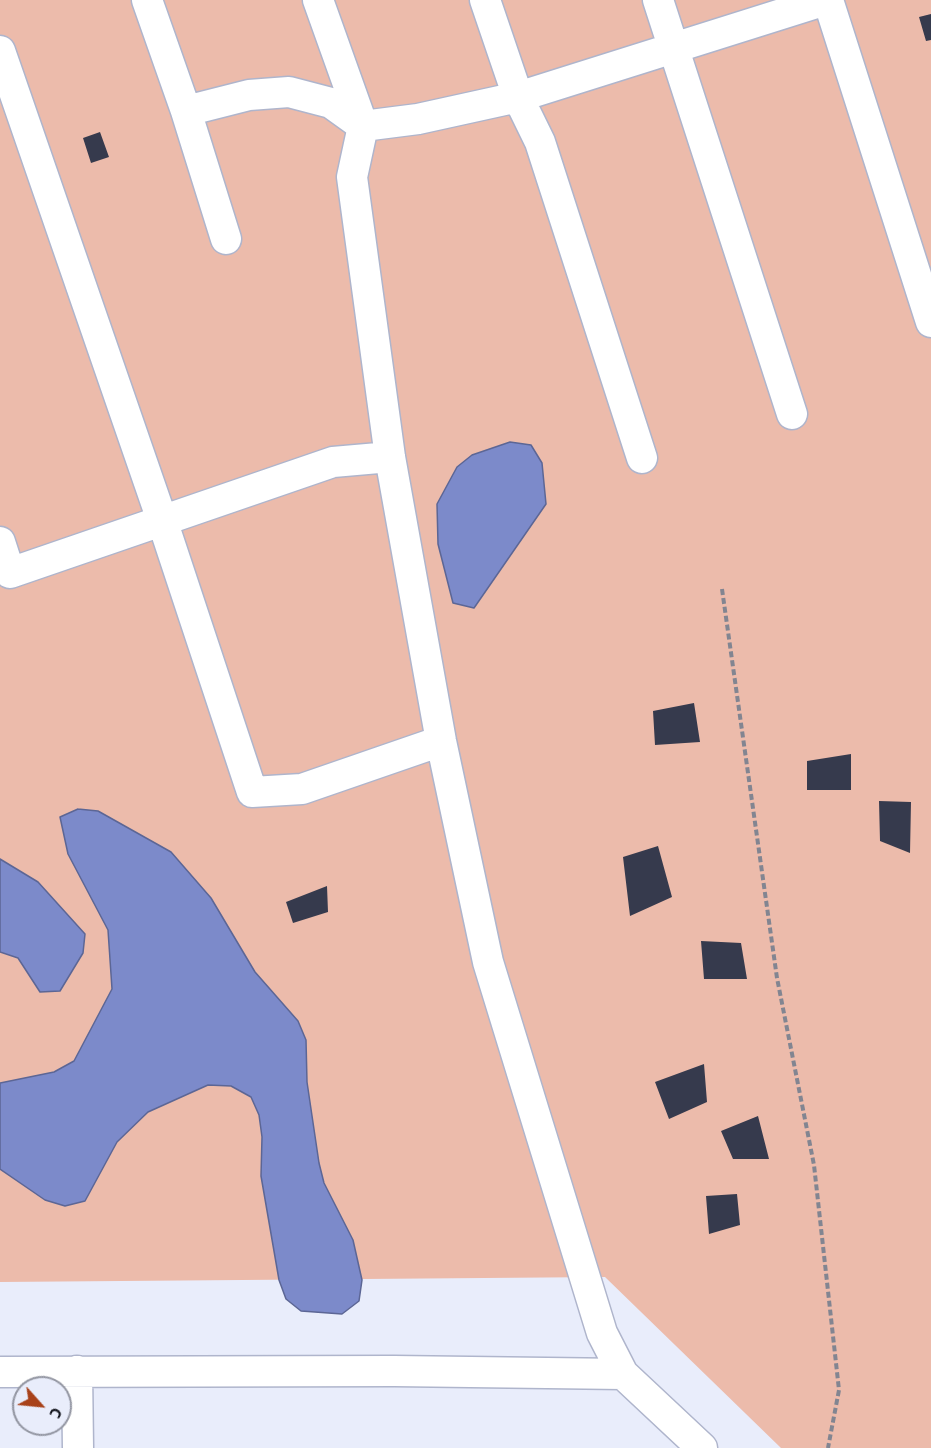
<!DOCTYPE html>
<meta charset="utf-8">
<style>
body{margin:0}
#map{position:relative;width:931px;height:1448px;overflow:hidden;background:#e9edfb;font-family:"PT Sans",sans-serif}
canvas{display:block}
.north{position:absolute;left:12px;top:1376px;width:60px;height:60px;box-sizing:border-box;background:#e9edfb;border:2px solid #9295a1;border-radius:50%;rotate:117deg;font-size:16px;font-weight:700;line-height:24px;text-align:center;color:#10121a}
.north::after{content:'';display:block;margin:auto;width:21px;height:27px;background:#a8421a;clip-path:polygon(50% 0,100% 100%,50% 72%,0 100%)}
</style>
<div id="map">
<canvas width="931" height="1448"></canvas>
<div class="north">С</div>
</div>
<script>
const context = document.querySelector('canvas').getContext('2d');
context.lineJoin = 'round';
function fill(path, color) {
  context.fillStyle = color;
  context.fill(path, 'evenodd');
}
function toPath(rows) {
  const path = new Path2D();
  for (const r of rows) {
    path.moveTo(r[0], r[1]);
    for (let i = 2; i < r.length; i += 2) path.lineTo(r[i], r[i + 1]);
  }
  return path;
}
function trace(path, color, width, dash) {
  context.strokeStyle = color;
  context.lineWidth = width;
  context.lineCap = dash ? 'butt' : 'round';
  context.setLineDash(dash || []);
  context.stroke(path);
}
fill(toPath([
 [0,0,931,0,931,1448,781,1448,605,1277,0,1282]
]), '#ecbbab');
const water = toPath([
 [510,442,531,445,542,463,546,504,474,608,453,603,438,544,437,504,457,467,472,455,510,442],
 [78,809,98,811,171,852,211,898,255,972,298,1021,306,1040,307,1082,319,1163,324,1183,353,1240,362,1280,359,1301,342,1314,301,1311,286,1299,279,1280,261,1176,262,1137,259,1115,251,1097,231,1086,208,1085,148,1112,117,1142,85,1201,65,1206,45,1200,0,1169,0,1083,54,1072,74,1061,112,989,108,930,68,854,60,817,78,809],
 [0,859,38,882,85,934,83,953,60,991,40,992,18,958,0,952,0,859]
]);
fill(water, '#7c8aca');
trace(water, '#5c6695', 1.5);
fill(toPath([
 [931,14,931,40,926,41,919,17],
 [100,132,109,157,91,163,83,138],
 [694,703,700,742,655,745,653,711],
 [851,754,851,790,807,790,807,761],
 [879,801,911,802,910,853,880,841],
 [658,846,672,897,630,916,623,857],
 [327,886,328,912,293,923,286,902],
 [701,941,741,943,747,979,704,979],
 [704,1064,707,1102,669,1119,655,1082],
 [758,1116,769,1159,733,1159,721,1131],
 [737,1194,740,1225,709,1234,706,1196]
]), '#363a4d');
const minor = toPath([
 [147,0,186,111,226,239],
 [318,0,363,126],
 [485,0,518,97,540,142,642,458],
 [658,0,792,414],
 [828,0,931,322],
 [0,51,162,520,252,792,302,789,441,741],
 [186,111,249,95,289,92,331,103,363,126],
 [0,542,10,573,333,462,390,457],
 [77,1371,78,1448],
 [0,1372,394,1371,623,1374,702,1448],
 [623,1374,602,1333,488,962,441,741,390,457,352,177,363,126,418,119,518,97,826,0]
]);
trace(minor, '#afb5cc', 33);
trace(toPath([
 [722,589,777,978,814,1165,839,1390,828,1448]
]), '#828591', 4, [6, 3]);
trace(minor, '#fff', 30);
</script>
